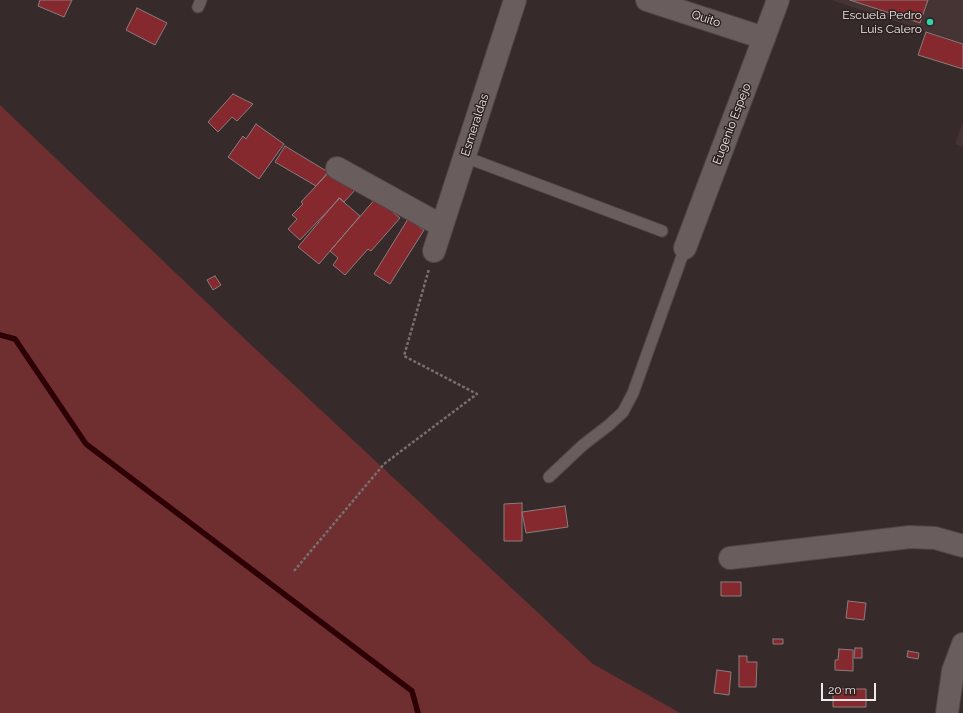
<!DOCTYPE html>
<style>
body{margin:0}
#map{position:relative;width:963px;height:713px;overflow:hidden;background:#362b2a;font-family:Raleway,sans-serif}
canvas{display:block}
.scale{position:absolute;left:821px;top:683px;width:55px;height:18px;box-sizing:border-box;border:2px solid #f1e9e9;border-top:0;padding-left:5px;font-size:12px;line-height:14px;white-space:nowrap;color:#f1e9e9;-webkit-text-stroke:3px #2c2121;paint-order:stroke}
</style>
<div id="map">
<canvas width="963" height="713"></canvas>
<div class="scale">20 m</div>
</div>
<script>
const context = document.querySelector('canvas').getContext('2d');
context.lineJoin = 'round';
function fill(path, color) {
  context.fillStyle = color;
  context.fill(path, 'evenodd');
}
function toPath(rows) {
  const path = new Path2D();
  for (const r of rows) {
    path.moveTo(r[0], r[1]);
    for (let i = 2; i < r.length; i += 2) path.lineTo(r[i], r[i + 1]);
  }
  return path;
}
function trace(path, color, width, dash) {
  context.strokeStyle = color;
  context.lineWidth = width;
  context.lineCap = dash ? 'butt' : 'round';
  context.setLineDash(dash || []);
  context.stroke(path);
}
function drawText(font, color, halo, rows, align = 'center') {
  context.font = font + ' Raleway,sans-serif';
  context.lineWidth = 3;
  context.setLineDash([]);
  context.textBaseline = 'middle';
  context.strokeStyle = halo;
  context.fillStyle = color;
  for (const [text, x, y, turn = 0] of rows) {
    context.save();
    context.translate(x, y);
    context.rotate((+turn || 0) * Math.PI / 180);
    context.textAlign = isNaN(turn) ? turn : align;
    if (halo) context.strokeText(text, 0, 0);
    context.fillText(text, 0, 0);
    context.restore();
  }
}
fill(toPath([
 [831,0,963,0,963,43],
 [963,122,963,147,955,144]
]), '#453433');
fill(toPath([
 [0,105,248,342,593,664,680,713,0,713]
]), '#6f2e2f');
trace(toPath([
 [0,335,15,339,86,444,412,691,418,713]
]), '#2c0004', 5.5);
const building = toPath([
 [40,0,72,0,64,17,38,6,40,0],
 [850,0,928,0,920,23,850,0],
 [137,8,167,23,155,45,126,30,137,8],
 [926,32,963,44,963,69,918,55,926,32],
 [233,94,253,104,237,121,232,117,218,132,208,122,233,94],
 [256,124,284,144,259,179,228,157,243,136,246,139,256,124],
 [285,146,328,172,316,186,275,162,285,146],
 [333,168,356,189,344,202,340,198,300,240,288,229,297,219,292,215,303,204,301,202,333,168],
 [339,198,360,216,319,264,298,247,339,198],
 [376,198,400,218,371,251,368,249,345,275,333,265,338,258,330,251,376,198],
 [408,219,424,230,390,284,374,274,408,219],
 [215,276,221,285,213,290,207,280,215,276],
 [522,503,522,541,504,541,504,504,522,503],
 [565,506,568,527,526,533,522,512,565,506],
 [721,582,741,582,741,596,721,596,721,582],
 [848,601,866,603,864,620,846,618,848,601],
 [773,639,783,639,783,644,773,644,773,639],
 [855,648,862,648,862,658,854,658,855,648],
 [839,649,853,650,853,671,835,670,835,660,838,660,839,649],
 [908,651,919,653,918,659,907,657,908,651],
 [739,656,747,656,747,662,757,662,756,687,739,687,739,656],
 [717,670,731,672,729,695,714,693,717,670],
 [833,689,866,689,866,707,833,707,833,689]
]);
fill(building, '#86292e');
trace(building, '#8a7d7c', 1);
const lane = toPath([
 [198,7,201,0],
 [465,157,662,231],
 [549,477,583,445,609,425,623,412,633,393,685,248]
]);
const street = toPath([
 [337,168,442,226],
 [685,248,764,38],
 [434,251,515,0],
 [730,558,910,537,935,538,963,546],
 [947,713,953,671,963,644]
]);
const secondary = toPath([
 [647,0,764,38,778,0]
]);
trace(lane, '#504646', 13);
trace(street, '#504646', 24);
trace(secondary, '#504646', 24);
trace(toPath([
 [294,571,384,464,477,394,404,356,429,269]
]), '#796f6e', 2.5, [3, 2]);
trace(lane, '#6a5d5d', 11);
trace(street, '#6a5d5d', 22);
trace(secondary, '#6a5d5d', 22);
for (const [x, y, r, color] of [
 [930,22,4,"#2cd5ab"]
]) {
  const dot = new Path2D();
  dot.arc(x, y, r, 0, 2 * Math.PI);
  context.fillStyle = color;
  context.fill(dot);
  trace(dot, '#2c2121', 1.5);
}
drawText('12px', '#f1e9e9', '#2c2121', [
 ["Escuela Pedro",922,15],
 ["Luis Calero",922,29]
], 'right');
drawText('12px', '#f1e9e9', '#2c2121', [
 ["Quito",706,19,18],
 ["Eugenio Espejo",732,124,-69],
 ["Esmeraldas",475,125,-72]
]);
</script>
